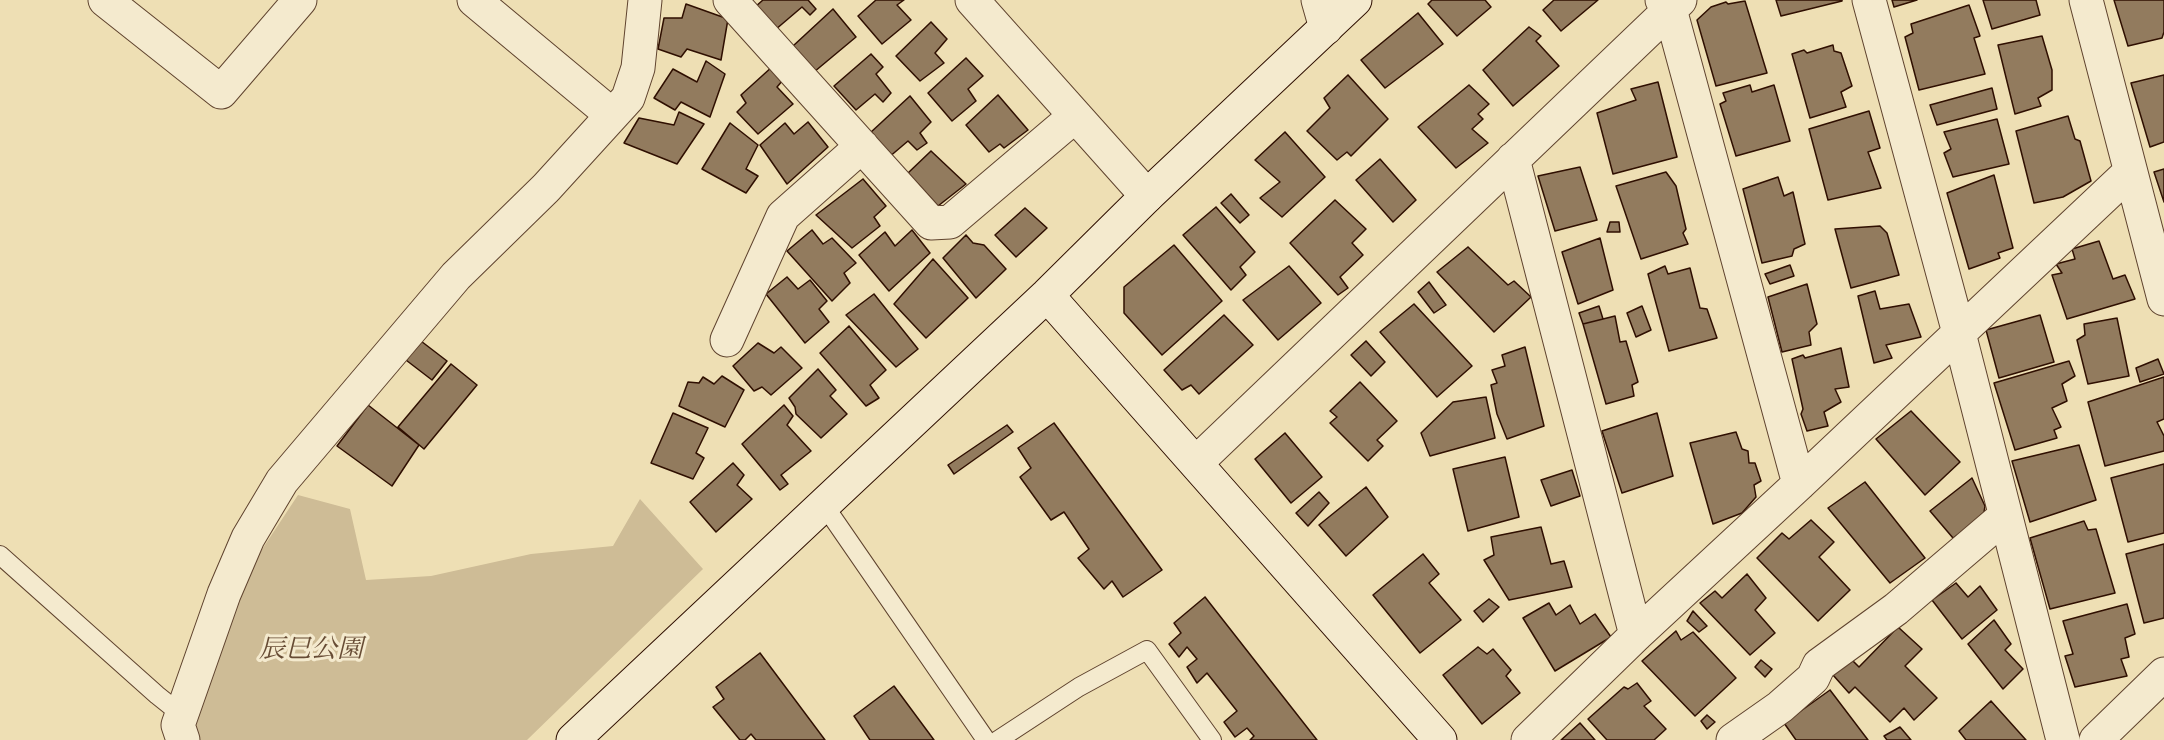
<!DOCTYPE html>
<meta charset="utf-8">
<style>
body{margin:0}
canvas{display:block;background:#eedfb4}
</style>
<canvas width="2164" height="740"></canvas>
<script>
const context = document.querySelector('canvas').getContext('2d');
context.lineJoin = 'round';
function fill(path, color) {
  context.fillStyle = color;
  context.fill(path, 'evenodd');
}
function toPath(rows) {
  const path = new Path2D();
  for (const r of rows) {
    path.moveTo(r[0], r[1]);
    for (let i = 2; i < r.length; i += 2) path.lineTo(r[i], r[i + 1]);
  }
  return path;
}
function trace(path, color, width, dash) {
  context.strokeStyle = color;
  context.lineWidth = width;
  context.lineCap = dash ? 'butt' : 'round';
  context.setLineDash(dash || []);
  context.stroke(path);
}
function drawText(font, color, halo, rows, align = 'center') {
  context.font = font + ' "IM FELL Double Pica","Noto Serif JP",serif';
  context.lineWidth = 6;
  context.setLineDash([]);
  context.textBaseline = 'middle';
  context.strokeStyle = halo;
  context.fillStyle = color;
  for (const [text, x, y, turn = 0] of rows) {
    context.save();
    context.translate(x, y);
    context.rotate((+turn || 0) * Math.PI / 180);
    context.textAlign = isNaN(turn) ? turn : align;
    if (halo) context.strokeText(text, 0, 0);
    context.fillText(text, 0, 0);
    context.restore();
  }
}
fill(toPath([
 [298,495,350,509,366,580,431,576,531,554,613,546,640,499,703,569,527,740,198,740,190,713,259,554]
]), '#cebc96');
const building = toPath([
 [763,0,808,0,816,9,810,15,802,7,775,30,755,7,763,0],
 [876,0,904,0,897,5,911,20,882,44,858,16,876,0],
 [1432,0,1485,0,1491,7,1457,36,1428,4,1432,0],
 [1554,0,1598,0,1561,31,1543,10,1554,0],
 [1776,0,1842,0,1842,1,1781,16,1776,0],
 [1892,0,1917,0,1894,7,1892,0],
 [1983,0,2036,0,2040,15,1992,29,1983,0],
 [2114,0,2164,0,2164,32,2162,38,2128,46,2114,0],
 [1745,1,1767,73,1716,86,1697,20,1711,7,1726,2,1728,4,1745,1],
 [686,4,728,19,721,60,687,49,681,57,658,49,664,18,682,18,686,4],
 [1969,5,1980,36,1974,38,1985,74,1919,90,1905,37,1913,33,1911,24,1969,5],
 [833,9,856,37,814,72,793,46,833,9],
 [1418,13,1443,44,1385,88,1361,60,1418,13],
 [931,22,947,39,935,53,944,63,920,81,896,56,931,22],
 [1529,27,1541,36,1536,41,1559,66,1513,106,1483,70,1529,27],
 [2042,36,2052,70,2052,90,2038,98,2041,106,2015,114,1998,45,2042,36],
 [1833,45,1834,51,1841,53,1852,86,1841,92,1846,107,1810,118,1792,54,1804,50,1807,53,1833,45],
 [871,54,883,67,876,74,891,93,883,102,875,94,856,110,834,86,871,54],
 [966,58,983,76,968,89,976,101,952,121,928,93,966,58],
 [706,61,725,74,710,117,681,102,675,110,654,98,673,69,697,82,706,61],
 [773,66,783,80,777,87,793,104,758,134,737,112,746,103,741,95,773,66],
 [1348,75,1388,119,1351,156,1347,152,1337,160,1307,131,1330,108,1324,98,1348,75],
 [2164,75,2164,142,2150,147,2131,83,2164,75],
 [1658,82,1677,157,1613,174,1597,113,1636,100,1631,89,1658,82],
 [1469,85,1489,104,1478,114,1483,119,1472,129,1488,143,1456,168,1418,127,1469,85],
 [1750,85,1752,92,1774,85,1790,141,1736,156,1720,104,1726,101,1723,93,1750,85],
 [1992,88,1997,109,1937,125,1930,105,1992,88],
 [998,95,1028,130,1004,148,1000,144,989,152,966,125,998,95],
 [910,96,931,122,920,133,927,143,917,150,908,141,888,158,870,133,910,96],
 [1869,111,1880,148,1868,152,1881,188,1828,200,1809,129,1869,111],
 [679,112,704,124,677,164,624,143,639,118,674,125,679,112],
 [2068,116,2075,139,2080,141,2091,181,2063,197,2034,203,2016,131,2068,116],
 [1997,119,2009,164,1953,177,1944,153,1951,149,1944,132,1997,119],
 [808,122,828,147,787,184,760,145,785,123,794,134,808,122],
 [730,123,758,145,746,169,758,176,746,193,702,169,730,123],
 [1285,132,1325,177,1282,217,1260,198,1280,182,1255,160,1285,132],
 [931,151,966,184,938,206,908,173,931,151],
 [1380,159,1416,200,1393,222,1356,180,1380,159],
 [1580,167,1597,220,1555,231,1538,176,1580,167],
 [2164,169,2164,202,2154,172,2164,169],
 [1666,172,1676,186,1686,229,1683,233,1688,244,1641,259,1616,186,1666,172],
 [1994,175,2013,248,1998,253,2000,258,1969,269,1947,193,1994,175],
 [1778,177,1784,196,1793,192,1805,244,1794,249,1792,256,1762,263,1743,189,1778,177],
 [863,179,886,206,874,217,880,226,852,248,816,215,863,179],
 [1231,194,1249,215,1240,223,1221,203,1231,194],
 [1335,200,1366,229,1352,243,1363,255,1340,277,1348,288,1338,295,1290,243,1335,200],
 [1216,207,1255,252,1240,267,1246,275,1231,290,1183,235,1216,207],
 [1025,208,1047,228,1016,257,995,235,1025,208],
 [1610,222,1619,222,1620,232,1607,232,1610,222],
 [1880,226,1887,233,1899,275,1851,288,1835,229,1880,226],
 [812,230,823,244,832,238,856,263,844,273,850,283,832,301,787,251,812,230],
 [912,230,930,253,889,291,859,255,885,232,895,246,912,230],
 [966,235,973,243,984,245,1006,269,976,298,943,258,966,235],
 [1600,238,1613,290,1578,304,1562,252,1600,238],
 [2099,241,2113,279,2125,275,2135,299,2067,319,2052,275,2062,273,2056,264,2075,259,2072,249,2099,241],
 [1174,245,1222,301,1162,355,1124,313,1124,287,1174,245],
 [1468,247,1508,285,1514,281,1531,297,1494,332,1437,272,1468,247],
 [933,259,968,298,926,338,894,304,933,259],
 [1790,265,1794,276,1770,284,1765,274,1790,265],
 [1289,266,1321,303,1278,340,1243,300,1289,266],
 [1665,266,1668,274,1690,268,1700,308,1707,309,1717,338,1669,351,1648,274,1665,266],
 [787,277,798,289,810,280,827,301,819,309,829,322,805,343,766,294,787,277],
 [1429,282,1446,305,1434,313,1418,292,1429,282],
 [1807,284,1817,324,1809,332,1811,345,1782,352,1768,297,1807,284],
 [1875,291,1880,309,1909,304,1921,337,1886,345,1892,358,1874,363,1858,296,1875,291],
 [874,294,918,349,896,367,846,315,874,294],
 [1414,304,1472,366,1437,397,1380,332,1414,304],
 [1599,306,1603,319,1583,324,1579,313,1599,306],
 [1642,306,1651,330,1636,337,1627,313,1642,306],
 [1224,315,1253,345,1199,394,1191,385,1182,390,1164,370,1224,315],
 [2040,315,2054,362,1999,378,1986,330,2040,315],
 [1615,316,1620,342,1626,341,1638,382,1632,385,1634,396,1606,404,1583,324,1615,316],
 [2117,318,2129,376,2088,384,2077,340,2085,335,2084,324,2117,318],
 [849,326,886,370,870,385,879,398,866,406,820,353,849,326],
 [417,338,447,361,432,380,402,357,417,338],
 [1366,341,1385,362,1371,376,1351,355,1366,341],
 [758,343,774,353,781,347,802,368,771,395,762,387,754,391,733,366,758,343],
 [1525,347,1544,426,1507,439,1497,414,1491,385,1497,383,1492,370,1505,366,1502,355,1525,347],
 [1841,348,1849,387,1835,389,1841,402,1824,412,1828,426,1807,431,1801,414,1803,409,1792,359,1803,355,1805,358,1841,348],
 [2158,359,2164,374,2140,382,2136,368,2158,359],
 [2069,361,2075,376,2062,384,2067,401,2052,408,2061,427,2054,430,2057,438,2015,450,1994,383,2069,361],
 [451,364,477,385,424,449,398,427,451,364],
 [818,369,836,390,830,396,847,414,821,438,796,414,795,407,789,398,818,369],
 [722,376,744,390,725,427,679,406,688,382,699,383,703,377,714,384,722,376],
 [2164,377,2164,419,2157,422,2164,436,2164,451,2105,466,2088,402,2164,377],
 [1360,382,1397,421,1377,440,1383,446,1368,461,1330,423,1337,417,1330,411,1360,382],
 [1486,397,1495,438,1430,456,1421,433,1453,402,1486,397],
 [368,405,419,445,392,486,337,446,368,405],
 [784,405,793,416,787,425,811,451,781,475,788,484,780,490,742,444,784,405],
 [1911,411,1960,462,1925,495,1876,439,1911,411],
 [673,413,708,428,696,453,704,458,693,479,651,463,673,413],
 [1657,413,1673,476,1622,493,1602,431,1657,413],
 [1054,423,1162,570,1123,597,1112,581,1104,589,1078,558,1089,549,1064,512,1051,520,1020,477,1031,468,1018,448,1054,423],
 [1007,425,1013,432,954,474,948,465,1007,425],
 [1736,432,1742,449,1748,451,1749,463,1755,463,1761,481,1754,485,1756,497,1742,513,1713,524,1690,443,1736,432],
 [1285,433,1322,477,1291,503,1255,459,1285,433],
 [2079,445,2096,500,2030,522,2012,461,2079,445],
 [1505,457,1519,517,1468,531,1453,469,1505,457],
 [733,463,744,475,737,485,752,499,716,532,690,502,733,463],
 [2164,464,2164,533,2128,542,2111,478,2164,464],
 [1572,470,1580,496,1551,506,1541,480,1572,470],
 [1972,478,1985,506,1983,518,1953,538,1930,511,1972,478],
 [1865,482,1925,558,1890,583,1828,508,1865,482],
 [1366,487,1388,517,1346,556,1319,525,1366,487],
 [1319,492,1329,503,1308,526,1296,513,1319,492],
 [1811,520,1834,542,1819,557,1850,590,1818,621,1757,558,1782,533,1789,539,1811,520],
 [2084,521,2088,530,2096,529,2115,593,2050,609,2030,538,2084,521],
 [1541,527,1551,564,1564,561,1572,587,1509,600,1484,560,1494,555,1491,537,1541,527],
 [2164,544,2164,618,2144,623,2126,554,2164,544],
 [1423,554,1439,574,1429,583,1461,620,1420,653,1373,595,1423,554],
 [1747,574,1766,598,1755,610,1775,633,1750,655,1700,603,1715,591,1722,598,1747,574],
 [1956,583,1968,597,1980,586,1997,610,1962,639,1932,600,1956,583],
 [1205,597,1317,740,1250,740,1254,736,1247,728,1235,737,1224,722,1237,711,1207,673,1197,683,1187,667,1197,659,1187,647,1179,657,1169,644,1181,633,1174,623,1205,597],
 [1489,599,1499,607,1483,622,1474,611,1489,599],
 [1549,603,1556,615,1570,605,1580,624,1595,614,1611,637,1555,671,1523,618,1549,603],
 [2127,604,2135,634,2125,638,2129,657,2121,659,2127,676,2075,687,2065,656,2073,654,2063,621,2127,604],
 [1693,611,1707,626,1699,632,1687,621,1693,611],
 [1994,620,2011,644,2005,650,2023,669,2003,689,1968,644,1994,620],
 [1898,627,1922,649,1905,666,1937,698,1914,720,1904,708,1890,722,1855,687,1849,693,1833,675,1850,658,1859,667,1898,627],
 [1676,631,1681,640,1693,632,1736,678,1695,716,1642,661,1676,631],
 [1478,647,1487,654,1493,649,1511,670,1506,676,1520,693,1482,724,1443,675,1478,647],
 [760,653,825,740,756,740,751,734,745,740,740,740,713,707,724,699,716,687,760,653],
 [1761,660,1772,669,1765,677,1755,667,1761,660],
 [1637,683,1651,701,1644,706,1666,729,1654,740,1607,740,1588,719,1624,687,1628,689,1637,683],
 [894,686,934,740,870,740,854,716,894,686],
 [1830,690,1868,740,1796,740,1784,723,1830,690],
 [1991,701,2026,740,1966,740,1959,731,1991,701],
 [1707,715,1715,722,1707,729,1701,721,1707,715],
 [1580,723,1595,740,1561,740,1580,723],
 [1900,727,1911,740,1887,740,1884,736,1900,727]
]);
fill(building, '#927b5e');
trace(building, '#2f0f01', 1.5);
const lane = toPath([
 [824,505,986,740],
 [0,555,157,695,182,715],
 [998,740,1079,687,1147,650,1212,740]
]);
const street = toPath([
 [105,0,221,92,300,0],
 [474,0,612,115],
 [730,0,931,223,950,222,1075,116],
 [972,0,1147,196],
 [1318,0,1326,28],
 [1662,0,1670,9,1799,484],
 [1869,0,1959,333,2063,740],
 [2086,0,2164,299],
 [1513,159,1636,635],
 [727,340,783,216,862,146],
 [1197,462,1680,0],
 [183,740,178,725,224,594,248,538,282,481,456,276,546,188,628,98,638,68,645,0],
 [1528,740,1636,635,1799,484,2130,172],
 [1733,740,1780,707,1813,678,1819,665,1896,609,2005,516],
 [2096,740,2164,674]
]);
const secondary = toPath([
 [1047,295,1440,740],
 [573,740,1047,295,1147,196,1355,0]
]);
trace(lane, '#5f432e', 20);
trace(street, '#5f432e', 35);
trace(secondary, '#2f0f01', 35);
trace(lane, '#f4eace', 18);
trace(street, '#f4eace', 33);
trace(secondary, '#f4eace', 33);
drawText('italic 26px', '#674c35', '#f4eace', [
 ["辰巳公園",311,651]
]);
</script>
